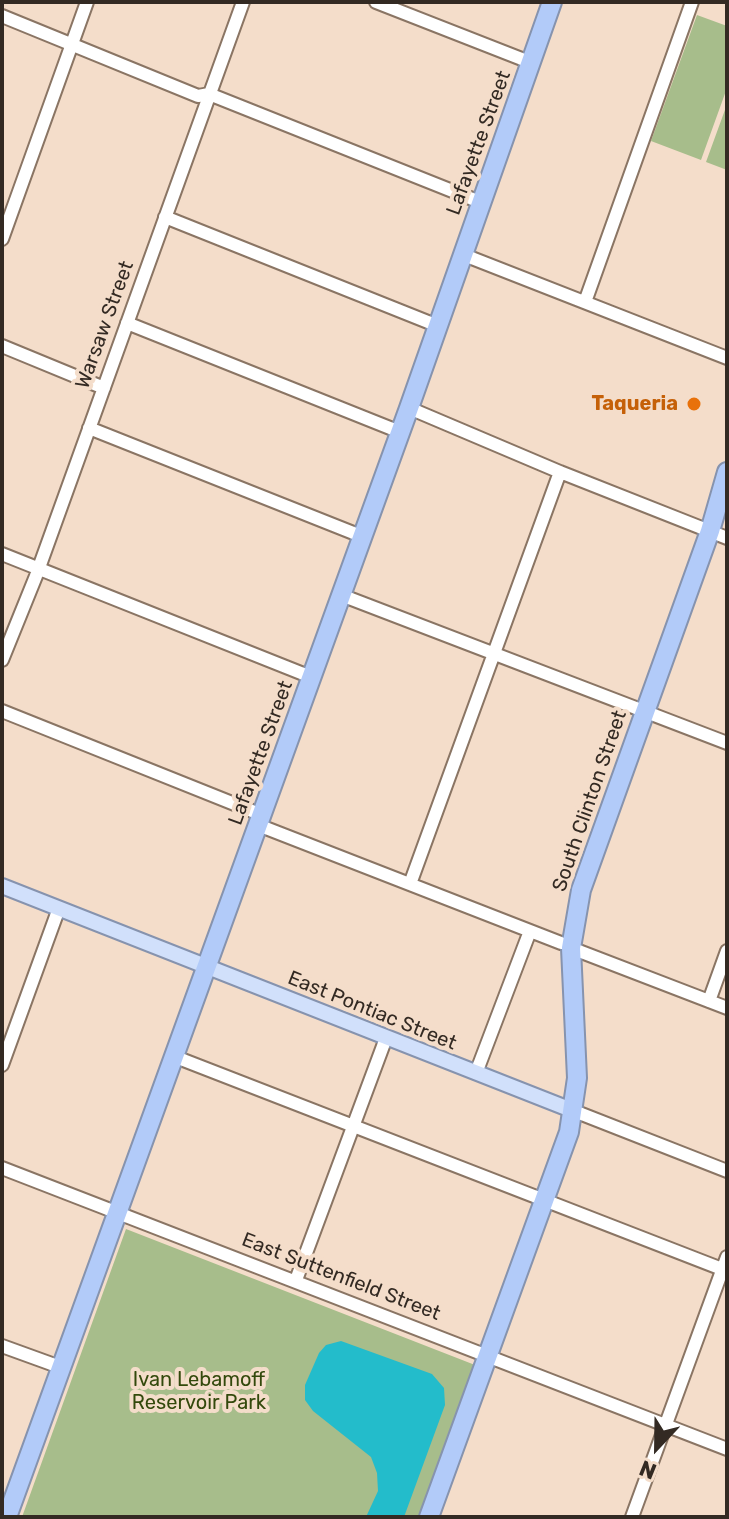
<!DOCTYPE html>
<style>
body{margin:0}
#map{position:relative;width:729px;height:1519px;overflow:hidden;background:#f4ddca;font-family:Rubik,sans-serif}
canvas{display:block}
.frame{position:absolute;inset:0;border:4px solid #332a23;pointer-events:none}
.north{position:absolute;left:617px;top:1407px;width:80px;height:80px;-webkit-text-stroke:6px #f4ddca;paint-order:stroke;rotate:202deg;font-size:22px;font-weight:700;line-height:32px;text-align:center;color:#332a23}
.north::after{content:'';display:block;margin:auto;width:28px;height:36px;background:#332a23;clip-path:polygon(50% 0,100% 100%,50% 72%,0 100%)}
</style>
<div id="map">
<canvas width="729" height="1519"></canvas>
<div class="frame"></div>
<div class="north">N</div>
</div>
<script>
const context = document.querySelector('canvas').getContext('2d');
context.lineJoin = 'round';
function fill(path, color) {
  context.fillStyle = color;
  context.fill(path, 'evenodd');
}
function toPath(rows) {
  const path = new Path2D();
  for (const r of rows) {
    path.moveTo(r[0], r[1]);
    for (let i = 2; i < r.length; i += 2) path.lineTo(r[i], r[i + 1]);
  }
  return path;
}
function trace(path, color, width, dash) {
  context.strokeStyle = color;
  context.lineWidth = width;
  context.lineCap = dash ? 'butt' : 'round';
  context.setLineDash(dash || []);
  context.stroke(path);
}
function drawText(font, color, halo, rows, align = 'center') {
  context.font = font + ' Rubik,sans-serif';
  context.lineWidth = 8;
  context.setLineDash([]);
  context.textBaseline = 'middle';
  context.strokeStyle = halo;
  context.fillStyle = color;
  for (const [text, x, y, turn = 0] of rows) {
    context.save();
    context.translate(x, y);
    context.rotate((+turn || 0) * Math.PI / 180);
    context.textAlign = isNaN(turn) ? turn : align;
    if (halo) context.strokeText(text, 0, 0);
    context.fillText(text, 0, 0);
    context.restore();
  }
}
fill(toPath([
 [697,15,727,26,727,88,701,160,651,141],
 [726,107,727,108,727,170,706,162],
 [126,1229,475,1365,419,1517,22,1517]
]), '#a7bd8b');
fill(toPath([
 [341,1341,432,1374,444,1388,445,1405,404,1517,366,1517,378,1491,377,1473,371,1457,313,1411,305,1400,305,1385,319,1353,326,1345]
]), '#23bccb');
const minor = toPath([
 [376,2,532,63],
 [2,16,198,96,209,94,480,202],
 [165,217,438,326],
 [2,239,87,2],
 [464,255,727,358],
 [585,302,692,2],
 [127,323,400,432],
 [2,346,104,388],
 [409,408,560,472,727,538],
 [89,428,361,536],
 [2,554,311,677],
 [341,595,727,743],
 [2,660,36,576,243,2],
 [2,711,262,815],
 [258,825,561,943],
 [410,884,560,472],
 [571,948,727,1008],
 [709,1001,727,951],
 [173,1056,727,1271],
 [2,1065,59,908],
 [476,1073,530,931],
 [574,1111,727,1171],
 [2,1168,727,1449],
 [296,1280,386,1038],
 [2,1346,60,1367],
 [632,1517,727,1257]
]);
const major = toPath([
 [2,886,574,1111]
]);
const highway = toPath([
 [7,1517,409,408,552,2],
 [429,1517,569,1132,577,1078,571,948,581,890,710,531,727,472]
]);
trace(minor, '#8a7564', 16);
trace(major, '#8693ae', 18);
trace(highway, '#8693ae', 22);
trace(minor, '#fff', 12);
trace(major, '#d1e0fb', 14);
trace(highway, '#b2cbf9', 18);
for (const [x, y, r, color] of [
 [694,404,8,"#e8710a"]
]) {
  const dot = new Path2D();
  dot.arc(x, y, r, 0, 2 * Math.PI);
  context.fillStyle = color;
  context.fill(dot);
  trace(dot, '#f4ddca', 3);
}
drawText('20px', '#332a23', '#f4ddca', [
 ["Lafayette Street",479,143,-70],
 ["Warsaw Street",105,325,-70],
 ["Lafayette Street",261,753,-70],
 ["South Clinton Street",590,801,-71],
 ["East Pontiac Street",372,1011,22],
 ["East Suttenfield Street",341,1277,21]
]);
drawText('bold 20px', '#c56008', '#f4ddca', [
 ["Taqueria",678,404]
], 'right');
drawText('20px', '#33490c', '#f4ddca', [
 ["Ivan Lebamoff",199,1380],
 ["Reservoir Park",199,1403]
]);
</script>
